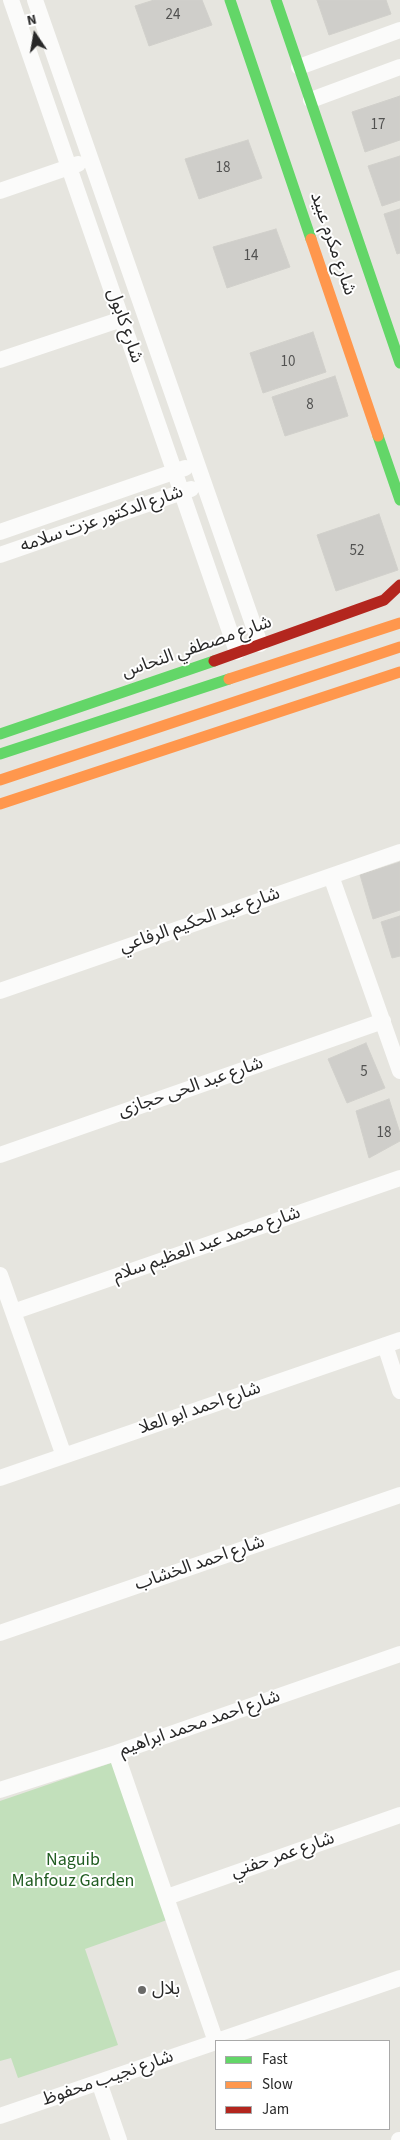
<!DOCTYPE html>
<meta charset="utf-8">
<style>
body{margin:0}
#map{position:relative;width:400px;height:2140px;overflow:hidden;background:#e6e5df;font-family:"Source Sans 3",sans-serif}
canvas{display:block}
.legend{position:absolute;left:215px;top:2040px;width:175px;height:90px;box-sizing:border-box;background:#fff;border:1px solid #a9a9a9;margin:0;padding:6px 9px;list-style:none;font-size:15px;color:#282828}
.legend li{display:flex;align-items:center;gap:10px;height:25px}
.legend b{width:25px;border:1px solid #a9a9a9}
.north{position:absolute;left:10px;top:10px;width:50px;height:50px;-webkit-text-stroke:4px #fff;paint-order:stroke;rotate:348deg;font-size:14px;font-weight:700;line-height:20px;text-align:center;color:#282828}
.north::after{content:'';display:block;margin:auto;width:18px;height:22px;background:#282828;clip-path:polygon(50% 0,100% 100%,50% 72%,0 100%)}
</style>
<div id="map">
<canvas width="400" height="2140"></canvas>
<ul class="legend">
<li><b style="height:6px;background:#63d668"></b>Fast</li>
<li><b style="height:6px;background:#ff974d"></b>Slow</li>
<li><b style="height:6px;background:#b3261e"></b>Jam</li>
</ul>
<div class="north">N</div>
</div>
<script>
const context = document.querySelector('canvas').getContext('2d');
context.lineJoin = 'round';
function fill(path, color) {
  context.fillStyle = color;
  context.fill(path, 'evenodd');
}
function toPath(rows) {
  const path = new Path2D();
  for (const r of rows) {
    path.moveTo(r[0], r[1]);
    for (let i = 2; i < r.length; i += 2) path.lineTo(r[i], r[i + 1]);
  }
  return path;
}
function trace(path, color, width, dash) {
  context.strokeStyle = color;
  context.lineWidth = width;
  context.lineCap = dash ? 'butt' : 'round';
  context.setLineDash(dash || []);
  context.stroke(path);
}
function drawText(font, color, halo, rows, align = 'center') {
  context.font = font + ' "Source Sans 3","Noto Sans Arabic",sans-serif';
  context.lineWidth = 4;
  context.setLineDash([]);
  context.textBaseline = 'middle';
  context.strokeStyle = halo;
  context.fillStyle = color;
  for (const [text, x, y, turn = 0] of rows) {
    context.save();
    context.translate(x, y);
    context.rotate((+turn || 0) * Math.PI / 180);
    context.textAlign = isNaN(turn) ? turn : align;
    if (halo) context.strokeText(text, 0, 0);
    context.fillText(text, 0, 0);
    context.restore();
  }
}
fill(toPath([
 [114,1762,167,1920,85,1949,118,2045,18,2078,11,2058,0,2061,0,1801]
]), '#c2e0bb');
const building = toPath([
 [154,0,202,0,212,25,149,46,135,6,154,0],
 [317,0,386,0,391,14,329,35,317,0],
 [400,96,400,140,365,152,352,112,400,96],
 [248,140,262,178,199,199,185,159,248,140],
 [400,156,400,200,382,206,368,166,400,156],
 [400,209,400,253,397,254,384,214,400,209],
 [276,229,290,267,227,288,213,247,276,229],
 [313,332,326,372,263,393,250,353,313,332],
 [335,376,348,416,285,436,272,397,335,376],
 [379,514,398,570,336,591,317,535,379,514],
 [400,862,400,910,373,919,360,875,400,862],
 [400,916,400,956,392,958,381,922,400,916],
 [366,1043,385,1088,347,1103,328,1059,366,1043],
 [389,1099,400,1133,400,1141,369,1158,356,1111,389,1099]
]);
fill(building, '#cfceca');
trace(building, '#d1d0cb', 1);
trace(toPath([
 [11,0,237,652],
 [35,0,260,644],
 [299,67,400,30],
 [311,100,400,67],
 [0,191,78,164],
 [0,360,122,319],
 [0,532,185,468],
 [0,555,191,489],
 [331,876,400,1071],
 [0,991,400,852],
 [0,1155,383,1021],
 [0,1275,64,1456],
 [13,1312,400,1178],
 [385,1345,400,1391],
 [0,1478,400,1340],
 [0,1633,400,1495],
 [116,1753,216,2042],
 [0,1790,116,1753,400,1654],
 [167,1897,400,1815],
 [217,2041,400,1978],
 [99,2082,119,2140],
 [0,2116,216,2042],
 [399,2140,400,2140]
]), '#fbfbfa', 16);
trace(toPath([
 [230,0,311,239],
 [276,0,400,363],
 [378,436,400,500],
 [0,734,214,661],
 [0,754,229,679]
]), '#63d668', 11);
trace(toPath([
 [311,239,378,436],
 [229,679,400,623],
 [0,780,400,647],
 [0,804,400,672]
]), '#ff974d', 11);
trace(toPath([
 [214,661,384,600,400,585]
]), '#b3261e', 11);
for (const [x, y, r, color] of [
 [142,1990,5,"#6a6a68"]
]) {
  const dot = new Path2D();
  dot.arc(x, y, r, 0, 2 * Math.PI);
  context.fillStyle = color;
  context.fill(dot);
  trace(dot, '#fff', 2);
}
drawText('15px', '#525251', null, [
 ["24",173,16],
 ["17",378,126],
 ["18",223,169],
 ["14",251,257],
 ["10",288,363],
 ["8",310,406],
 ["52",357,552],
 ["5",364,1073],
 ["18",384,1134]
]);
drawText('18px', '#282828', '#fff', [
 ["شارع مكرم عبيد",332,244,71],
 ["شارع كابول",124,326,71],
 ["شارع الدكتور عزت سلامه",102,520,-19],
 ["شارع مصطفي النحاس",197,648,-19],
 ["شارع عبد الحكيم الرفاعي",200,921,-19],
 ["شارع عبد الحى حجازى",191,1088,-19],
 ["شارع محمد عبد العظيم سلام",207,1245,-19],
 ["شارع احمد ابو العلا",200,1409,-19],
 ["شارع احمد الخشاب",200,1564,-19],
 ["شارع احمد محمد ابراهيم",200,1724,-19],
 ["شارع عمر حفني",283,1856,-19],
 ["شارع نجيب محفوظ",108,2079,-19]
]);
drawText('18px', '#215d22', '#fff', [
 ["Naguib",73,1861],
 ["Mahfouz Garden",73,1882]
]);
drawText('18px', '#282828', '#fff', [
 ["بلال",152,1990]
], 'left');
</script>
